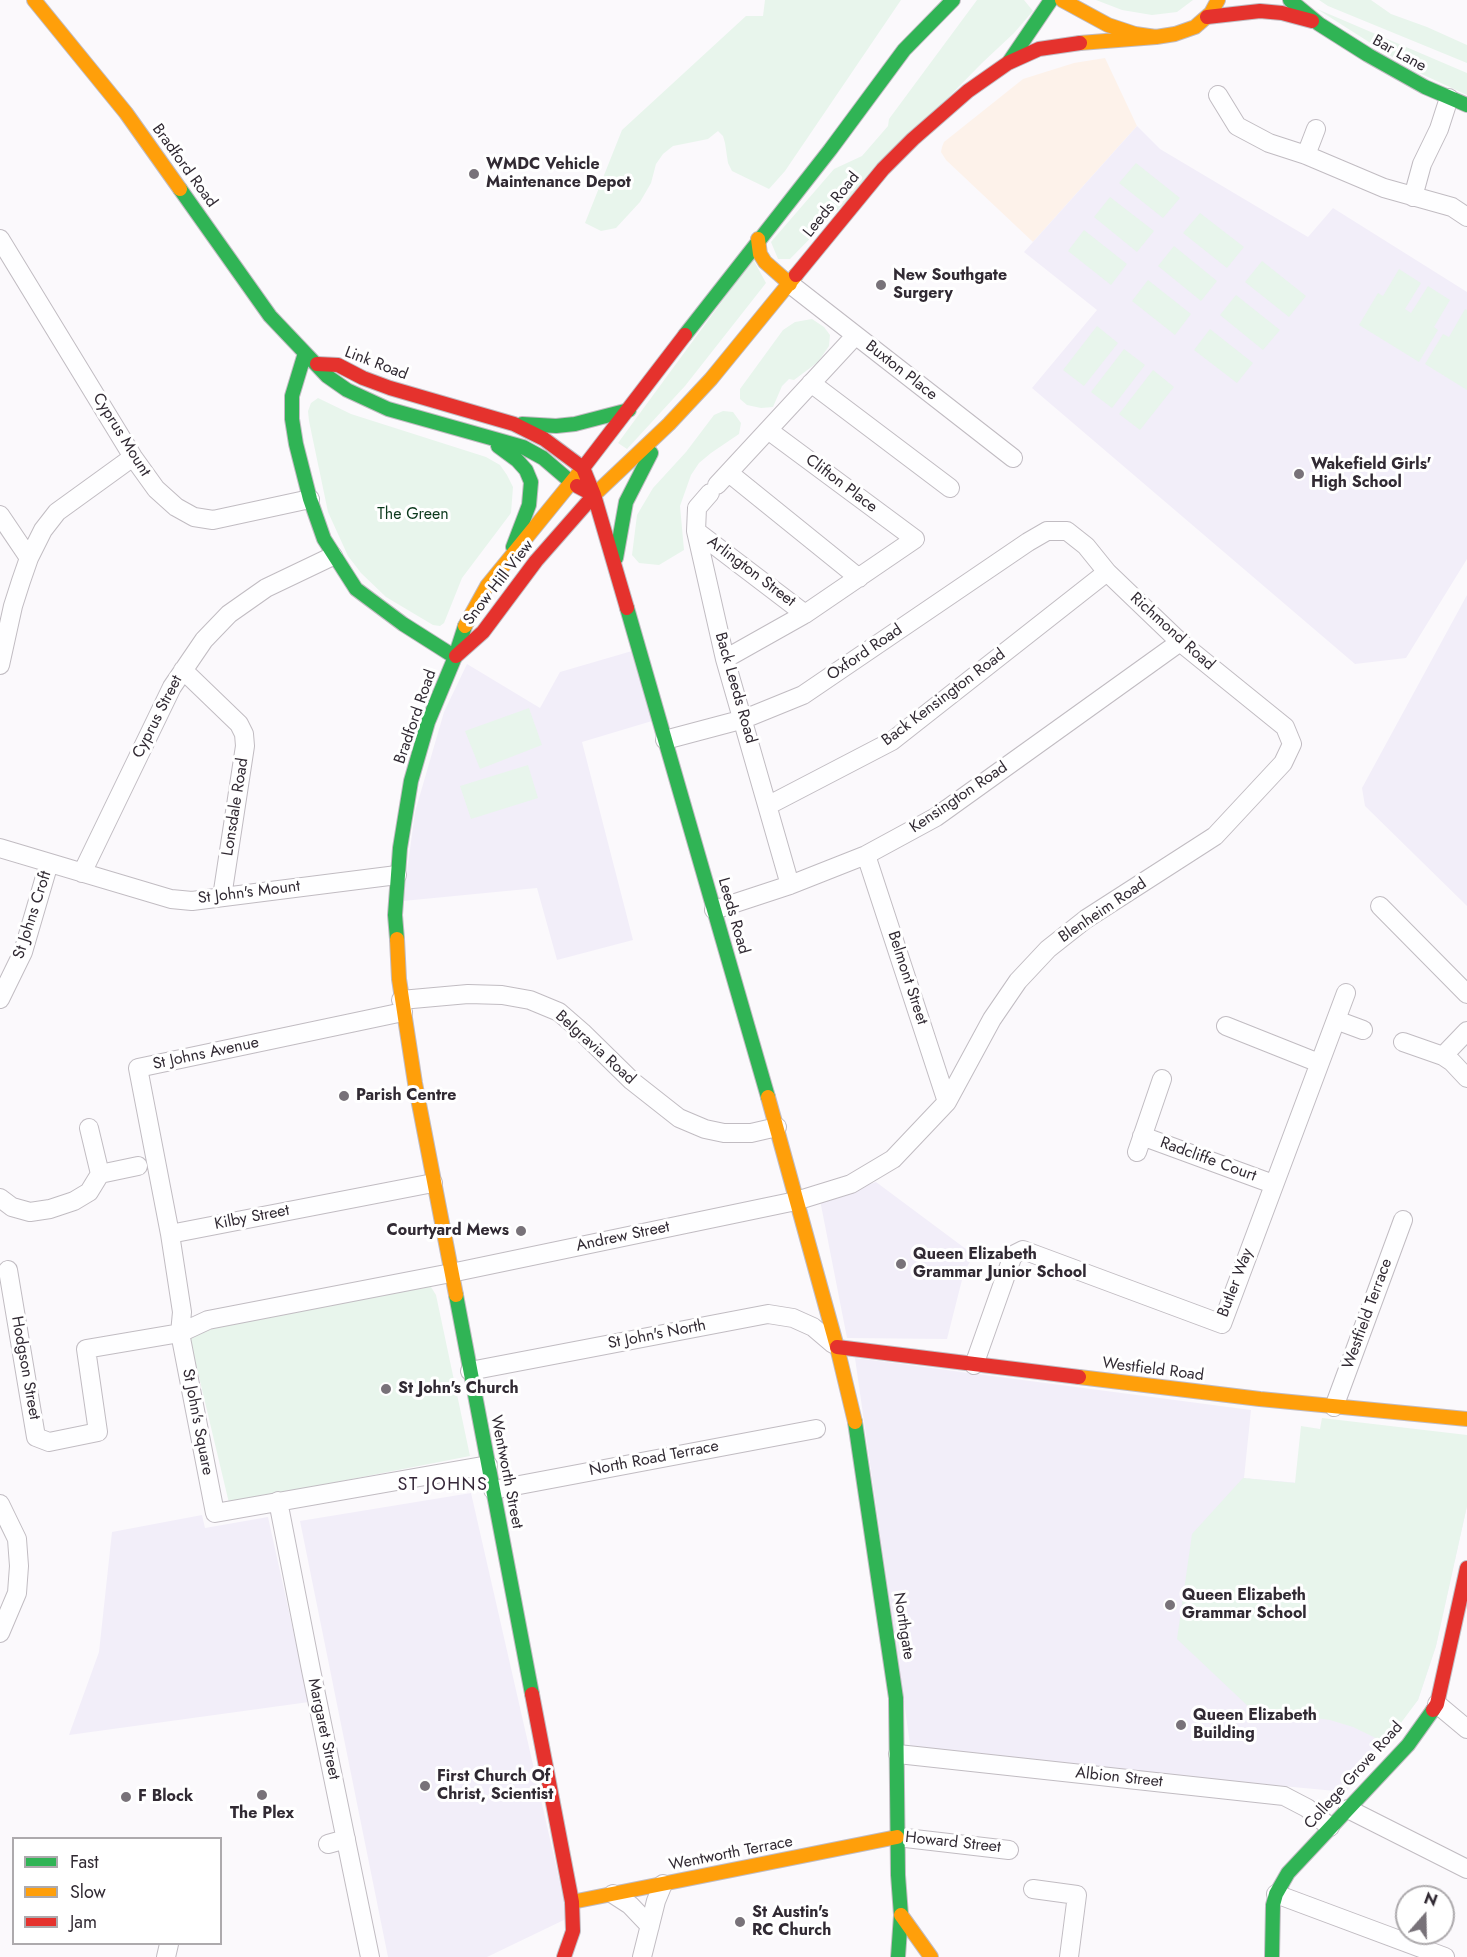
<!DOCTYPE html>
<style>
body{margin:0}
#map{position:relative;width:1467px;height:1957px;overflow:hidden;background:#fbf9fc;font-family:Jost,sans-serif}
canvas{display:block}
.legend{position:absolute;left:12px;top:1837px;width:210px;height:108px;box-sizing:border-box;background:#fff;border:2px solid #adaaad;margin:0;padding:8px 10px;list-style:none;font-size:18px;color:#312a33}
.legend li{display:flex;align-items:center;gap:12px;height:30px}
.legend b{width:30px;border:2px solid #adaaad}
.north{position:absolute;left:1395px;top:1885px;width:60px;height:60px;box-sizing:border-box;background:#fff;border:2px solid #adaaad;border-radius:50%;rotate:20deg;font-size:16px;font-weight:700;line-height:24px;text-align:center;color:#312a33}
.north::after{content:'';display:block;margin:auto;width:21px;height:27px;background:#787279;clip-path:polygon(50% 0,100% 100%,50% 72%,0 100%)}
</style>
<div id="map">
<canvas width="1467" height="1957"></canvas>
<ul class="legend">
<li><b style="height:8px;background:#30b455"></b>Fast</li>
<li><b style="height:8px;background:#ff9f0a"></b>Slow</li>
<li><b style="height:8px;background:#e5322d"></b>Jam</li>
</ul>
<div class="north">N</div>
</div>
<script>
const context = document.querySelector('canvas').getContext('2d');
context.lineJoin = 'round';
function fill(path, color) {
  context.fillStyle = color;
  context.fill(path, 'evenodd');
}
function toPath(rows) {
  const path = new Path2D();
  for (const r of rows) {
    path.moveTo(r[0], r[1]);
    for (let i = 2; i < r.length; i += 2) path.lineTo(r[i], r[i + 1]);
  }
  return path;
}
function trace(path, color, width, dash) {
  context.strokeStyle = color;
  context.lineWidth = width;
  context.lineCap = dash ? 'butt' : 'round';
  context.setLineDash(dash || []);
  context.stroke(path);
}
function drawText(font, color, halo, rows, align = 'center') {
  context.font = font + ' Jost,sans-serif';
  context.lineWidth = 6;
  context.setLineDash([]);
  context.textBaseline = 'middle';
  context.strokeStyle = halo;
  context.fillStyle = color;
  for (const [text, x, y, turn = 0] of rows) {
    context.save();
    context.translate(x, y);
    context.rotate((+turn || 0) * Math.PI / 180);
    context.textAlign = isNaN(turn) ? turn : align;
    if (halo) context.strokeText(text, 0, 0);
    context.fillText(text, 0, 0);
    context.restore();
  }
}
fill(toPath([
 [1105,58,1137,126,1033,242,946,160,941,152,942,147,944,142,1023,79,1074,63]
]), '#fdf2ea');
fill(toPath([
 [1137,126,1160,149,1308,237,1333,208,1467,292,1467,559,1406,658,1355,664,1032,388,1097,310,1024,252],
 [1467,595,1467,906,1365,806,1362,788],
 [632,651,652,721,582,742,633,940,557,960,537,888,403,901,415,812,444,712,467,664,540,708,560,672],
 [876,1182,974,1255,964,1272,947,1339,847,1338,820,1200],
 [855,1358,1251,1410,1244,1478,1321,1485,1467,1435,1467,1506,1436,1646,1418,1700,1346,1792,911,1751],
 [471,1493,568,1918,487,1957,388,1957,300,1521],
 [202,1515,205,1528,268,1517,309,1702,69,1735,99,1652,112,1532]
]), '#f2eef9');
fill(toPath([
 [765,0,901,0,785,171,769,189,732,171,728,163,725,143,723,136,718,131,708,139,673,146,663,154,656,164,651,183,640,202,616,228,601,231,585,223,622,130,746,16,763,16],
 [977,0,1024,0,1033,11,1014,33,982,63,790,259,778,259,771,242,834,169,862,156,888,126,889,119],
 [1096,0,1193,0,1177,12,1152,15,1122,10],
 [1319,0,1371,0,1391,14,1427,27,1467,45,1467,63,1328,6],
 [1317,9,1467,73,1467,95,1413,70],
 [1136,163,1180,198,1163,218,1119,183],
 [1110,197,1154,231,1137,252,1094,217],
 [1200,213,1244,247,1227,268,1183,233],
 [1084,230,1127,264,1111,285,1068,251],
 [1174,246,1217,281,1201,301,1158,266],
 [753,259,766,283,685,386,627,449,618,443],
 [1262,261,1306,296,1289,317,1245,282],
 [1399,269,1421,283,1405,309,1411,313,1428,286,1450,300,1434,327,1438,330,1419,362,1359,325,1378,293,1383,296],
 [1148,280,1191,314,1175,335,1132,301],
 [1236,295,1280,330,1263,350,1220,315],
 [1465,309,1467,310,1467,390,1425,364,1443,334,1449,337],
 [812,319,824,327,830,335,829,346,818,362,794,380,789,379,782,386,773,407,761,408,747,405,740,399,740,389,783,330,795,322],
 [1097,326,1118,343,1084,386,1063,370],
 [1210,329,1253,363,1237,383,1194,350],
 [1124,349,1145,365,1112,408,1091,392],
 [1153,370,1174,387,1140,430,1119,414],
 [318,398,351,414,486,457,500,465,507,475,513,487,511,513,462,578,444,623,440,626,433,625,386,597,361,573,348,556,328,512,309,421,308,411,311,403],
 [723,411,733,412,741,423,739,434,711,453,699,463,691,475,680,506,684,550,659,565,639,563,632,555,637,515,653,488,686,452,714,415],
 [529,708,542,745,480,769,465,731],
 [528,765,538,798,471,819,460,786],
 [424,1284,431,1287,436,1295,470,1456,229,1503,190,1339,196,1332,205,1328],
 [1322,1418,1467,1435,1467,1506,1436,1646,1418,1700,1386,1743,1353,1727,1330,1720,1251,1709,1177,1639,1192,1534,1243,1478,1295,1483,1301,1426,1320,1429]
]), '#e8f5ec');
const street = toPath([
 [1218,95,1237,126,1269,143,1306,155,1384,188,1452,207,1467,217],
 [1306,155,1316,129],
 [1413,197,1422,164,1439,129,1449,98],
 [0,239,133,457,156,489,176,507,194,517,213,520,310,499],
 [790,284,1013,458],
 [811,383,950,488],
 [729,473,859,578],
 [717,485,855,336],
 [710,493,697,508,696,531,725,659,790,885],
 [0,515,29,558],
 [696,531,805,614],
 [725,659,805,614,915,539,768,430],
 [0,665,13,606,21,581,29,558,43,530,57,512,133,457],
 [183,670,239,724,244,734,245,746,222,897],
 [769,805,892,741,1107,572],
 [0,848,171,899,192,901,397,875],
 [866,855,947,1102],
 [82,873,172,687,204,640,229,614,266,588,333,556],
 [1380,906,1467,994],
 [714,910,790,885,866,855,936,817,1180,642],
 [0,999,23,952,49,863],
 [401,1000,468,994,502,995,530,1000,559,1012,582,1032,632,1081,679,1118,705,1129,724,1133,751,1133,777,1127],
 [1336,1020,1363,1030],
 [1226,1026,1319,1063],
 [1403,1042,1443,1056,1452,1062,1467,1078],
 [1443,1056,1467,1031],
 [89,1128,100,1174,138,1166],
 [1142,1136,1273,1184],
 [1137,1152,1162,1079],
 [433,1183,170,1234,182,1312,180,1333,215,1513,488,1465],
 [0,1198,12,1207,30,1212,50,1209,74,1201,89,1192,100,1174],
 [170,1234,138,1068,403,1012],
 [8,1270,36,1437,49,1442,98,1432,86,1349,180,1333,208,1320,451,1273,796,1201,851,1184,893,1159,947,1102,992,1019,1018,981,1048,949,1086,919,1215,836,1283,763,1292,744,1285,727,1180,642,1107,572,1086,546,1067,531,1047,531,1028,542,803,695,744,719,665,740],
 [974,1365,1013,1255,1023,1250,1222,1324,1346,993],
 [470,1371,768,1314,793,1318,813,1327,833,1344],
 [1334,1407,1403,1220],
 [493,1490,816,1429],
 [278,1501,311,1670,370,1957],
 [0,1504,17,1539,19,1566,17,1593,0,1633],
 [1437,1704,1467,1729],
 [898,1754,1284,1796,1307,1808,1330,1827],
 [1348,1809,1467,1869],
 [897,1837,1009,1850],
 [328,1844,346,1839],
 [1033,1889,1077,1895,1069,1957],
 [613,1894,630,1905,650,1926],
 [1276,1894,1445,1957],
 [166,1957,169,1944],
 [642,1957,656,1901,663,1884]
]);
const fast = toPath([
 [1290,0,1319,24,1368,55,1425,87,1467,105],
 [1009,62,1051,0],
 [180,189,270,316,327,376,347,390,388,409,523,447,543,458,571,482],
 [685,335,830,150,904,50,953,0],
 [305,353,292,396,292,419,296,444,310,499,324,539,356,589,403,624,455,657],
 [522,424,556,426,575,424,629,410],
 [498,446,517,460,526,470,531,482,529,505,513,547],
 [616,558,626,502,651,453],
 [627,608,768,1097],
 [397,939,395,915,400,848,411,781,428,722,455,657,465,626],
 [456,1295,532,1694],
 [855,1422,896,1698,898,1875,901,1915,898,1957],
 [1272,1957,1273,1905,1276,1894,1288,1873,1408,1745,1433,1710]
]);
const slow = toPath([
 [34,0,126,113,180,189],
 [1062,0,1108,25,1135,34,1156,37,1175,34,1195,27,1211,13,1218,0],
 [1080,43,1156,37],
 [758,239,760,254,765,262,790,284],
 [594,495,669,424,711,379,796,275],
 [465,626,487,586,583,468],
 [397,939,399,979,415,1083,456,1295],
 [768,1097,837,1347,855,1422],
 [1079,1377,1260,1399,1467,1419],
 [572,1902,897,1837],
 [901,1915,931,1957]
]);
const jam = toPath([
 [1207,17,1260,11,1282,13,1312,21],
 [796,275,883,169,913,139,968,91,1008,63,1039,49,1080,43],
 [317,364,338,365,363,378,390,388,514,424,544,439,583,468],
 [627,608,594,495,583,468,685,335],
 [456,656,483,632,536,561,594,495,577,486],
 [837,1347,1079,1377],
 [532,1694,572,1902,573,1931,564,1957],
 [1433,1710,1437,1704,1467,1568]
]);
trace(street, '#c1bcc2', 20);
trace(fast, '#c1bcc2', 16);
trace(slow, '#c1bcc2', 16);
trace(jam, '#c1bcc2', 16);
trace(street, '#fefeff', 18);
trace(fast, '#30b455', 14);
trace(slow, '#ff9f0a', 14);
trace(jam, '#e5322d', 14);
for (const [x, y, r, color] of [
 [474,174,6,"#787279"],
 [881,285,6,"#787279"],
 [1299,474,6,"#787279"],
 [344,1096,6,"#787279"],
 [521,1231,6,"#787279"],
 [901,1264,6,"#787279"],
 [386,1389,6,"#787279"],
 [1170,1605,6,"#787279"],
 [1181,1725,6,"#787279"],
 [425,1786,6,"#787279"],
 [262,1795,6,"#787279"],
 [126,1797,6,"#787279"],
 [740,1922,6,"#787279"]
]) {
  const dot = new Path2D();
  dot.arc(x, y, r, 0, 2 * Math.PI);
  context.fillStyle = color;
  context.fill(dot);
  trace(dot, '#fff', 2);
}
drawText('16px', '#312a33', '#fff', [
 ["Bar Lane",1399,54,29],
 ["Bradford Road",184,166,54],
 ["Leeds Road",832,205,-51],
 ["Link Road",376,364,21],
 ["Buxton Place",901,371,38],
 ["Cyprus Mount",121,435,58],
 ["Clifton Place",841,484,37],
 ["Arlington Street",751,572,37],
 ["Snow Hill View",499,583,-52],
 ["Richmond Road",1172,632,42],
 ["Oxford Road",865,653,-34],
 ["Back Leeds Road",735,688,74],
 ["Back Kensington Road",944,698,-37],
 ["Cyprus Street",158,717,-63],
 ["Bradford Road",416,717,-71],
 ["Kensington Road",959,798,-34],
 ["Lonsdale Road",236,807,-81],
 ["St John's Mount",249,893,-7],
 ["Blenheim Road",1103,911,-34],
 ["St Johns Croft",33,915,-72],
 ["Leeds Road",733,916,74],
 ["Belmont Street",907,978,72],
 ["Belgravia Road",595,1048,42],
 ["St Johns Avenue",206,1054,-12],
 ["Radcliffe Court",1208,1160,20],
 ["Kilby Street",252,1218,-11],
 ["Andrew Street",623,1237,-12],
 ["Butler Way",1236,1283,-69],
 ["Westfield Terrace",1368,1314,-70],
 ["St John's North",657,1335,-11],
 ["Hodgson Street",25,1368,80],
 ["Westfield Road",1153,1370,7],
 ["St John's Square",197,1422,79],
 ["North Road Terrace",654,1459,-11],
 ["Wentworth Street",506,1472,79],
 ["Northgate",903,1626,81],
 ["Margaret Street",323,1729,78],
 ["College Grove Road",1354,1776,-48],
 ["Albion Street",1119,1778,6],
 ["Howard Street",953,1843,6],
 ["Wentworth Terrace",731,1854,-11]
]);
drawText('bold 16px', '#312a33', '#fff', [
 ["WMDC Vehicle",486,165],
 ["Maintenance Depot",486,183],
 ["New Southgate",893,276],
 ["Surgery",893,294],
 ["Wakefield Girls'",1311,465],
 ["High School",1311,483],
 ["Parish Centre",356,1096],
 ["Courtyard Mews",509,1231,"right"],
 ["Queen Elizabeth",913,1255],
 ["Grammar Junior School",913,1273],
 ["St John's Church",398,1389],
 ["Queen Elizabeth",1182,1596],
 ["Grammar School",1182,1614],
 ["Queen Elizabeth",1193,1716],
 ["Building",1193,1734],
 ["First Church Of",437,1777],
 ["Christ, Scientist",437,1795],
 ["F Block",138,1797],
 ["The Plex",262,1814,"center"],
 ["St Austin's",752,1913],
 ["RC Church",752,1931]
], 'left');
drawText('16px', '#0c391d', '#fff', [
 ["The Green",413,515]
]);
context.letterSpacing = '1.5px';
drawText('18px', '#352739', '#fff', [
 ["ST JOHNS",443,1486]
]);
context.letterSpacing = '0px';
</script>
